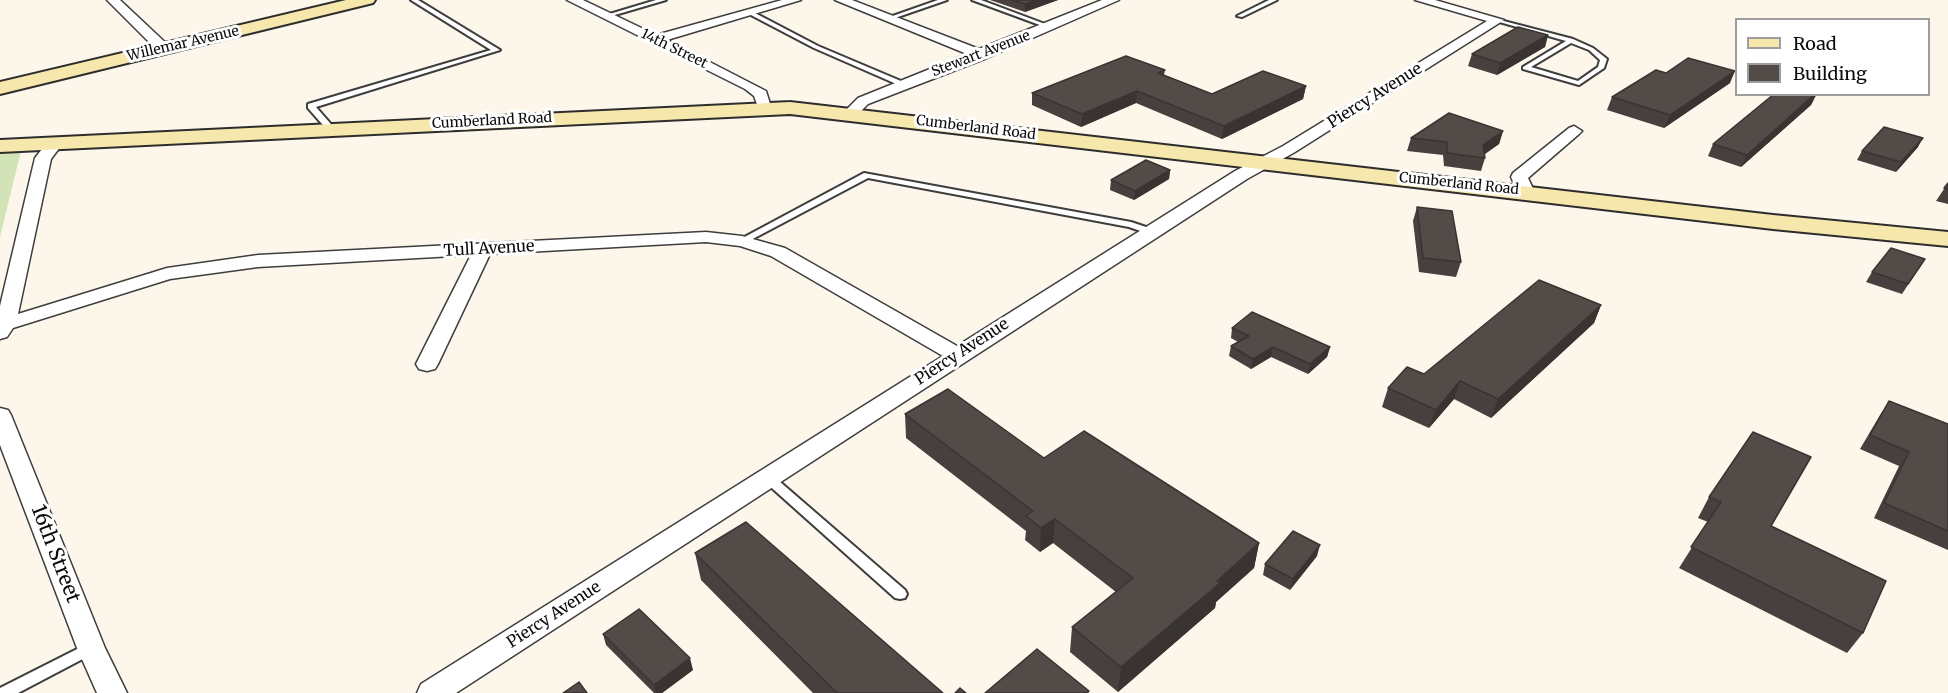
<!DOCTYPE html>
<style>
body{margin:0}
#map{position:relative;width:1948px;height:693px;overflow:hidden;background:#fdf7eb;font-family:Merriweather,serif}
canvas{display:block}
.legend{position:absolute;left:1735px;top:18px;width:195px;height:78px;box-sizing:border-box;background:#fff;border:2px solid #9d9d9d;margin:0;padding:8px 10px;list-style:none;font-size:18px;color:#0b0b0b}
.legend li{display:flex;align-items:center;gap:12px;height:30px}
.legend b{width:30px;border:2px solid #9d9d9d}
</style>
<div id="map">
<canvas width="1948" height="693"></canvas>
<ul class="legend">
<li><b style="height:8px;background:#f6e7ac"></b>Road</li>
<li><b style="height:16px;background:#524b48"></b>Building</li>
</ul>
</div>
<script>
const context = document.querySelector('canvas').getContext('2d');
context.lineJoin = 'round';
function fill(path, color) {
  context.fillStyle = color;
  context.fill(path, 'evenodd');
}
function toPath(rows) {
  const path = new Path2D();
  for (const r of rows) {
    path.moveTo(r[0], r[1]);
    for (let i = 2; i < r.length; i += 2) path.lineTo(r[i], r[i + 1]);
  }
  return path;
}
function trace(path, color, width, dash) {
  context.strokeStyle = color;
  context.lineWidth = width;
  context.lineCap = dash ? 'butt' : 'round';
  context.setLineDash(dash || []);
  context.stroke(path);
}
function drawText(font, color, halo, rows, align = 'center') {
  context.font = font + ' Merriweather,serif';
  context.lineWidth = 6;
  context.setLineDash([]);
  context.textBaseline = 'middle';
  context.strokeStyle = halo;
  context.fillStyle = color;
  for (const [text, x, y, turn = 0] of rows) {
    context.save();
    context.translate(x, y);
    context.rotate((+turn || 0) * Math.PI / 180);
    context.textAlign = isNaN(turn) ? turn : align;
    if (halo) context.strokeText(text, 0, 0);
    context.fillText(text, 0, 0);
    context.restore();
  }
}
fill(toPath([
 [21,151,0,237,0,153]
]), '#d2e3b8');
const lane = toPath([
 [411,0,418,0,500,50,316,107,336,130,332,132,329,132,308,108,308,104,491,50,411,0],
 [656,0,666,0,608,17,603,16,656,0],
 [938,0,947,0,892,19,887,18,938,0],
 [972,0,981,0,1053,27,1048,28,972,0],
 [1269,0,1277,0,1242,17,1237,16,1269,0],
 [749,12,753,12,818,46,908,84,901,86,814,48,749,14,749,12],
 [1496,19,1573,39,1593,48,1607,59,1604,68,1579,85,1523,69,1523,67,1566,41,1496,21,1496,19],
 [1571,43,1589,50,1600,60,1598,67,1578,81,1531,67,1571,43],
 [864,173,1131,222,1155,230,1157,232,1152,235,1129,227,868,178,745,243,739,243,737,241,864,173],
 [768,474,772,475,905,590,907,594,905,598,900,599,895,598,764,481,762,478,764,475,768,474],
 [91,642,96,644,98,648,96,652,18,693,0,693,0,688,91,642]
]);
const street = toPath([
 [107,0,120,0,169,46,169,52,159,52,107,0],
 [567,0,583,0,656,35,782,0,801,0,667,40,766,91,771,107,764,111,759,110,754,96,745,89,567,0],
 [835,0,852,0,979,49,1102,0,1119,0,987,58,868,104,856,116,851,118,843,113,858,98,967,54,835,0],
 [1415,0,1435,0,1504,20,1295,152,1247,179,456,693,417,693,421,684,943,356,771,256,740,246,706,242,490,254,438,364,435,369,427,371,419,369,416,364,471,255,258,267,170,279,13,328,7,337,0,339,0,306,35,158,49,140,55,138,63,143,51,159,18,314,167,268,258,255,706,232,742,236,785,248,957,346,1235,171,1283,146,1487,21,1415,0],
 [1574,126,1582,131,1579,134,1528,178,1534,191,1531,195,1519,195,1511,177,1513,173,1569,128,1574,126],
 [0,408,8,410,11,415,105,648,127,693,97,693,77,648,0,445,0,408]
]);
const secondary = toPath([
 [346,0,375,0,373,3,0,94,0,82,346,0],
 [790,102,1773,215,1948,232,1948,246,1773,229,790,114,0,152,0,140,790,102]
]);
trace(lane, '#3e3e3e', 4);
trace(street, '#3e3e3e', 3);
trace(secondary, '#2d2d2d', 4);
fill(lane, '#fff');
fill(street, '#fff');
fill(secondary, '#f6e7ac');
fill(toPath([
 [990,0,1058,0,1025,12],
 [1548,35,1545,47,1497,75,1468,66,1472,54],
 [1165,70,1164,75,1212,94,1306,86,1303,99,1222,139,1136,103,1081,127,1032,105,1032,93],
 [1666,73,1730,83,1664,128,1607,110,1612,97],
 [1815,97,1811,105,1741,167,1708,156,1713,144],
 [1503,131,1499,144,1484,154,1485,158,1481,171,1444,166,1443,155,1407,151,1411,138],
 [1918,147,1896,172,1857,160,1862,151],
 [1170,170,1169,179,1134,200,1110,190,1111,180],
 [1948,183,1948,204,1936,201],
 [1417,207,1461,262,1456,277,1419,272,1413,221],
 [1925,259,1902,294,1866,282,1872,272],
 [1601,305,1594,323,1491,418,1454,399,1429,428,1382,407,1388,388],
 [1232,328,1330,347,1327,357,1308,374,1271,357,1251,369,1229,356,1231,346,1238,342,1231,338],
 [1889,401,1948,424,1948,550,1874,518,1899,466,1860,449,1880,415],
 [905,414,1044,458,1259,543,1254,568,1216,602,1215,608,1118,692,1070,652,1072,627,1116,592,1053,543,1040,552,1025,540,1026,531,906,438],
 [1709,497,1771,526,1863,633,1847,653,1679,568,1708,522,1698,518],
 [695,553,943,693,813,693,701,580],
 [1317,556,1290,590,1263,575,1265,564],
 [603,634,693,670,662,693,654,693,606,645]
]), '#47403e');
fill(toPath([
 [1037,0,1058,0,1025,12,1025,4],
 [1548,35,1545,47,1497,75,1500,63],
 [1735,71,1730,83,1664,128,1670,115],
 [1306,86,1303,99,1222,139,1224,126],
 [1137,91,1136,103,1081,127,1082,114],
 [1812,94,1818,94,1815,97,1811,105,1741,167,1747,155],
 [1503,131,1499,144,1481,157,1483,145],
 [1923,138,1918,147,1896,172,1901,162],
 [1170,170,1169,179,1134,200,1135,191],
 [1601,305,1594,323,1491,418,1498,399],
 [1273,347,1271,357,1251,369,1253,359],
 [1330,347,1327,357,1308,374,1310,364],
 [1460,381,1454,399,1429,428,1436,410],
 [1055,519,1053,543,1040,552,1041,528],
 [1259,543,1254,568,1216,602,1215,608,1118,692,1121,667],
 [1320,545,1317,556,1290,590,1293,579],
 [690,658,693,670,662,693,656,693,654,685]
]), '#393432');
const building = toPath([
 [1012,0,1037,0,1025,4,1012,0],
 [1518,27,1548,35,1500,63,1472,54,1518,27],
 [1126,56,1165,70,1158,73,1212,94,1263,71,1306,86,1224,126,1137,91,1082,114,1032,93,1126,56],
 [1688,58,1735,71,1670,115,1612,97,1656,70,1666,73,1688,58],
 [1774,94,1815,94,1747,155,1713,144,1774,94],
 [1449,113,1503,131,1483,145,1485,158,1447,153,1447,142,1411,138,1449,113],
 [1884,127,1923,138,1901,162,1862,151,1884,127],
 [1146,160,1170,170,1135,191,1111,180,1146,160],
 [1948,183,1948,189,1944,188,1948,183],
 [1417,207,1452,211,1461,262,1423,258,1417,207],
 [1891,248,1925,259,1908,284,1872,272,1891,248],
 [1539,280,1601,305,1498,399,1460,381,1436,410,1388,388,1407,367,1424,374,1539,280],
 [1252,312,1330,347,1310,364,1273,347,1253,359,1231,346,1249,336,1232,328,1252,312],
 [948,389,1044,458,1084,431,1259,543,1217,581,1220,583,1121,667,1072,627,1133,578,1055,519,1041,528,1026,516,1033,511,905,414,948,389],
 [1889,401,1948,424,1948,531,1884,503,1909,452,1870,435,1889,401],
 [1753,432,1811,457,1771,526,1886,581,1863,633,1691,547,1721,502,1709,497,1753,432],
 [746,522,943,693,837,693,695,553,746,522],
 [1293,531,1320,545,1293,579,1265,564,1293,531],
 [639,609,690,658,654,685,603,634,639,609],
 [1037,649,1089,691,1087,693,985,693,1037,649],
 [579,682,587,693,563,693,579,682],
 [960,688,966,693,955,693,960,688]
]);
fill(building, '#524b48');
trace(building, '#393432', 1.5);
drawText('14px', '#0b0b0b', '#fff', [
 ["Willemar Avenue",183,44,-13],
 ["14th Street",674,49,26],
 ["Stewart Avenue",981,54,-21],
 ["Cumberland Road",492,121,-3],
 ["Cumberland Road",976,128,7],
 ["Cumberland Road",1459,184,6]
]);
drawText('16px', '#0b0b0b', '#fff', [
 ["Piercy Avenue",1375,96,-32],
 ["Tull Avenue",489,249,-3],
 ["Piercy Avenue",962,352,-33],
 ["Piercy Avenue",554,615,-33]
]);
drawText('20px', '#0b0b0b', '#fff', [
 ["16th Street",55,554,69]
]);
</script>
